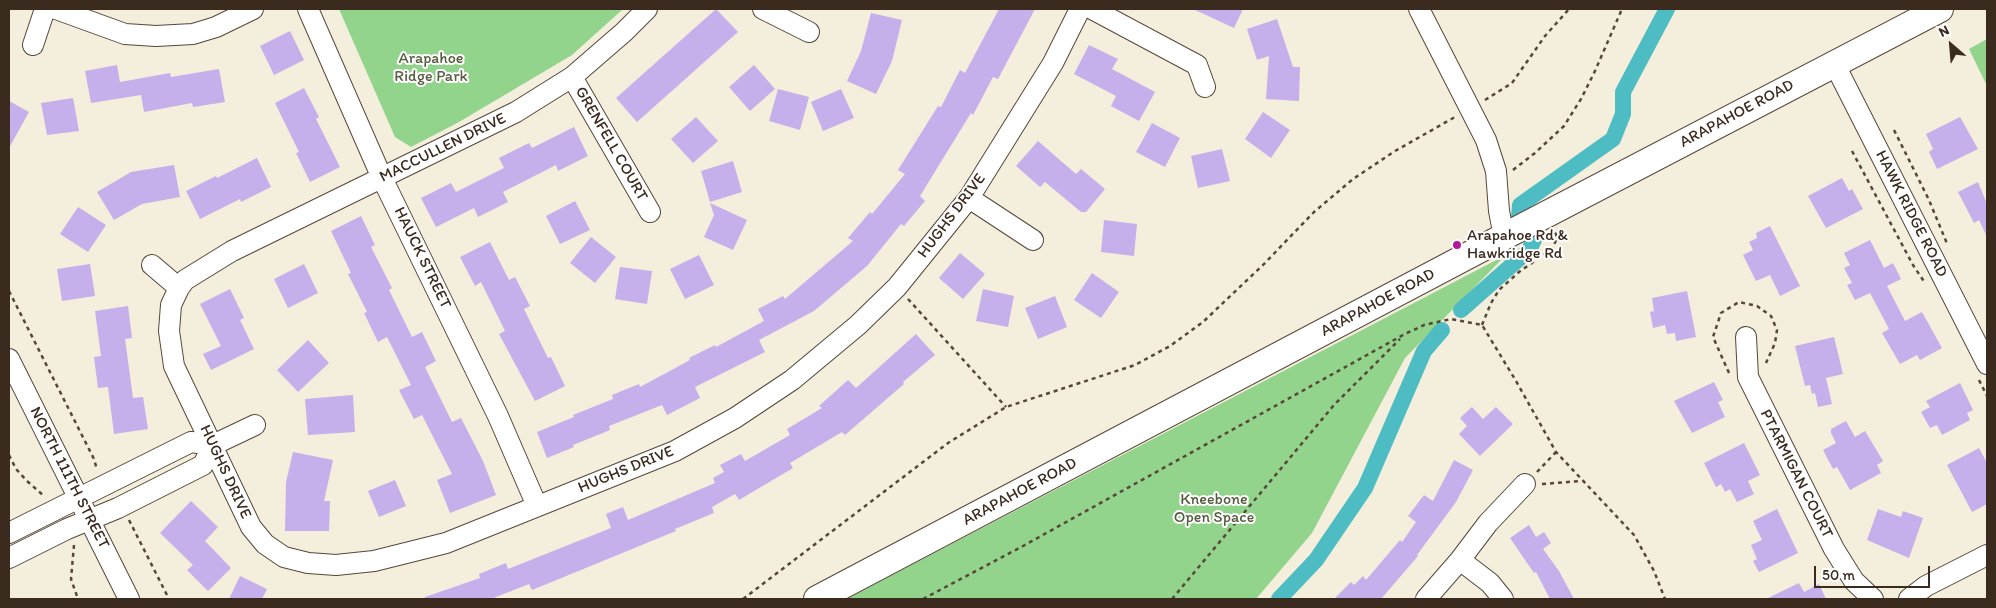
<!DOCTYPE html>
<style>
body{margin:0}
#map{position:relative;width:1996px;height:608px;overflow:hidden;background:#f4eedc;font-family:Itim,sans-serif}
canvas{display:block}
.frame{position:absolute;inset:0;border:10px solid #3b2a1e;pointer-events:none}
.north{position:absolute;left:1926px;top:20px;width:50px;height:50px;-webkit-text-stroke:4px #fff;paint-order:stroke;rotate:333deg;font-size:14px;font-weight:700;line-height:20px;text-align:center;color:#3b2a1e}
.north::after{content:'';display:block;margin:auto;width:18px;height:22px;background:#3b2a1e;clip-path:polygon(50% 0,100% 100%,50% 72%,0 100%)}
.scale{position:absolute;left:1814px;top:566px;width:116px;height:22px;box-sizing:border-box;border:2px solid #3b2a1e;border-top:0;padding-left:6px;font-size:15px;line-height:18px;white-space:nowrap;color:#3b2a1e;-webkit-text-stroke:4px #fff;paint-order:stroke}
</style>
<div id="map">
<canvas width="1996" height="608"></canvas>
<div class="frame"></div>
<div class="north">N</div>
<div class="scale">50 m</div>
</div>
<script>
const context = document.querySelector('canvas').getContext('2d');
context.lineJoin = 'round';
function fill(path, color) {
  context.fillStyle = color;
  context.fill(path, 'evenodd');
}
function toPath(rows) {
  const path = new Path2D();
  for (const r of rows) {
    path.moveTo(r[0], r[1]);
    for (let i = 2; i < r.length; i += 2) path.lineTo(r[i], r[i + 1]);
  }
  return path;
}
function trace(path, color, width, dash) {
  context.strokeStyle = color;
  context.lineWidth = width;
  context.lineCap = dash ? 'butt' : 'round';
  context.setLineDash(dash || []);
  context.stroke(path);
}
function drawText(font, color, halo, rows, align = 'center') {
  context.font = font + ' Itim,sans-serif';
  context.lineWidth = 4;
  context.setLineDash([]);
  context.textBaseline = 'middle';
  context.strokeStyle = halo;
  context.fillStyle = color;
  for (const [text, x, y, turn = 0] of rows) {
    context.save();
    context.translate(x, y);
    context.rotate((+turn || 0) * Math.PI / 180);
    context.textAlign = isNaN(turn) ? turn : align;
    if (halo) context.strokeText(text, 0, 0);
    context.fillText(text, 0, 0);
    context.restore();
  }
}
fill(toPath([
 [339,9,623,9,572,55,459,122,411,147,395,137],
 [1987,39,1987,86,1969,49],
 [1506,255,1405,358,1312,533,1256,599,846,599]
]), '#92d48c');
trace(toPath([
 [1519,217,1520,205,1613,139,1623,114,1623,92,1667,9],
 [1461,310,1529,250,1534,240],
 [1279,599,1316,560,1365,488,1424,351,1442,330]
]), '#4ebdc3', 16);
fill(toPath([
 [716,9,738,32,637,122,616,98],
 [999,9,1035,9,998,79,993,77,973,115,971,113,920,196,925,201,904,226,901,224,867,266,814,311,759,340,765,352,695,387,700,398,667,415,662,405,609,426,610,430,573,445,574,447,547,458,537,432,574,417,573,415,613,399,612,395,639,384,640,387,690,360,689,358,715,345,716,347,764,321,758,309,783,296,785,299,853,241,848,238,870,212,872,214,905,174,898,170,938,106,941,107,960,70,965,73],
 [1193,9,1243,9,1234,28],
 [871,13,902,20,892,61,876,94,847,81,861,51],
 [1277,19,1293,67,1300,67,1299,101,1266,99,1269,56,1257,60,1247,29],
 [290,31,304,60,274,75,260,46],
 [1089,45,1118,59,1112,69,1155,92,1139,121,1111,106,1116,96,1074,74],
 [117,65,120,82,170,73,171,77,219,69,225,102,193,107,192,103,144,112,141,95,91,103,85,71],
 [754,65,775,89,750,111,729,87],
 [304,88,319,117,316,119,340,167,310,182,296,153,299,152,275,103],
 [778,89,809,97,800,130,769,121],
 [841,89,854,118,823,131,811,102],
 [73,98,79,131,47,135,41,103],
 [9,101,29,112,9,148],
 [1263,112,1290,130,1271,158,1245,139],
 [696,117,718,141,693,163,671,139],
 [1960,117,1978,149,1937,169,1929,152,1933,149,1926,134],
 [1152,123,1180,138,1165,167,1136,152],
 [574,127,588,156,558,171,556,165,503,192,508,202,478,217,474,208,436,227,421,198,451,183,456,192,504,168,499,158,529,143,532,148],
 [1038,141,1076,174,1081,169,1105,189,1086,212,1081,212,1045,182,1040,187,1016,166],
 [1222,149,1230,181,1198,188,1191,156],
 [257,158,271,187,241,202,240,199,200,219,186,191,216,176,217,178],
 [733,161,742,192,710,202,701,171],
 [174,165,180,197,142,204,114,220,97,192,131,172],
 [1842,178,1849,191,1852,189,1863,209,1826,228,1808,196],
 [1978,182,1987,204,1987,237,1979,220,1974,223,1958,192],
 [575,201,590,230,560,244,546,216],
 [710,203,747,220,733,250,704,237,714,215],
 [78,207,106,225,88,252,60,234],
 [361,216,375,245,371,247,392,288,389,290,412,337,422,332,436,361,425,367,452,422,461,418,483,461,496,495,450,513,437,480,452,474,422,415,414,419,399,390,411,385,387,337,378,342,364,313,367,312,348,274,351,273,331,231],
 [1104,220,1137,224,1134,256,1101,252],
 [1770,226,1800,286,1780,296,1770,275,1756,281,1743,255,1753,250,1749,242,1757,238,1756,233],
 [591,237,616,257,595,283,570,263],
 [1870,240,1884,268,1893,263,1901,279,1887,286,1905,321,1922,312,1942,348,1920,360,1917,355,1900,364,1882,333,1889,329,1870,293,1855,300,1847,285,1852,283,1844,268,1850,265,1844,253],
 [490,242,509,280,515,277,530,306,524,309,548,358,551,357,565,386,535,401,499,334,505,331,481,282,475,286,460,257],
 [960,253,985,274,963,299,939,278],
 [699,255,714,285,685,299,670,269],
 [90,264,95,296,62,301,57,269],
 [304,264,318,293,288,308,274,279],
 [620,267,652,271,647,304,615,299],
 [1092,273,1119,292,1101,318,1074,300],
 [230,289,244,318,240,320,254,349,211,370,203,354,221,346,200,304],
 [983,289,1014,296,1008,327,976,321],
 [1687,291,1696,337,1676,341,1675,333,1667,334,1665,325,1653,328,1650,312,1654,311,1652,298],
 [1055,296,1067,327,1038,339,1025,308],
 [128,306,132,338,125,339,133,398,143,397,148,429,114,434,108,387,98,388,94,357,101,356,95,311],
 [916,334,935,355,903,382,904,384,845,435,842,432,790,463,793,468,739,500,735,494,712,507,714,513,675,529,676,531,532,590,529,584,491,599,425,599,425,597,480,578,479,574,506,563,508,569,611,528,606,514,623,507,628,520,715,483,713,478,724,472,720,465,741,454,745,461,790,435,787,429,822,408,819,406,848,380,856,388],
 [1834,337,1843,374,1826,378,1832,404,1818,407,1815,393,1812,394,1810,385,1805,386,1795,346],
 [308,340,329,363,298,392,277,370],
 [1714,382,1723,400,1718,402,1725,417,1692,433,1674,401],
 [1960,383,1973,410,1967,413,1970,420,1942,435,1937,425,1930,428,1921,412,1930,407,1926,401],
 [353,395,355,432,308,435,305,399],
 [1472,407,1483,419,1496,407,1513,424,1480,456,1459,434,1467,426,1460,418],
 [1846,421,1855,437,1865,431,1883,461,1877,465,1881,473,1850,490,1837,467,1833,469,1823,450,1836,443,1831,433,1831,429],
 [1744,443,1760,475,1748,481,1754,494,1737,502,1730,489,1725,492,1721,484,1716,487,1704,463],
 [1979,448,1987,463,1987,504,1972,512,1947,465],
 [293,452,333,460,324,501,330,501,329,531,285,531,286,482],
 [1454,460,1473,470,1456,502,1417,555,1418,556,1381,599,1334,599,1351,582,1354,585,1363,576,1366,580,1400,540,1402,542,1416,522,1408,516,1424,495,1433,501],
 [395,480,406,506,379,517,368,491],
 [191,501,218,527,205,541,231,568,208,591,187,570,193,565,160,533],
 [1777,509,1798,553,1759,572,1753,561,1757,559,1751,545,1762,540,1753,521],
 [1878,509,1901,517,1903,511,1923,518,1909,558,1867,540],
 [1529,525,1536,537,1544,532,1551,543,1543,549,1559,571,1574,599,1550,599,1536,572,1534,573,1510,538],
 [240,576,267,589,262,599,229,599],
 [1799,583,1804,592,1819,584,1826,599,1766,599]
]), '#c5b0eb');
const minor = toPath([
 [56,9,125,34,156,36,193,34,216,27,253,9],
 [308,9,382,178,498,416,537,506],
 [647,9,624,32,572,77,516,112,232,251,185,280,179,288,171,305,169,331,174,366,251,527,265,544,284,557,308,563,336,565,374,561,446,543,675,451,735,418,792,380,858,325,897,287,969,198,1053,63,1080,9],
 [763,9,809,32],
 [1092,9,1197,65,1205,87],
 [1419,9,1486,140,1496,171,1499,211,1504,237],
 [33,45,45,9],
 [1834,63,1987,364],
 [572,77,650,212],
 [969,198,1033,240],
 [152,265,179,288],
 [1746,337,1748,377,1834,549,1854,581,1873,599],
 [9,359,129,599],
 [9,533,191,442,213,445,255,425],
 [9,558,67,529,118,508,203,465,213,445],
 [1460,560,1490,583,1503,599],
 [1426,599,1460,560,1488,523,1525,484],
 [1909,599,1926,586,1987,555]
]);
const major = toPath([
 [817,599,1526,225,1940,9]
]);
trace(minor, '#57473a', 22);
trace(major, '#57473a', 28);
trace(toPath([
 [1485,100,1512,83,1545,36,1569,9],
 [1894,130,1929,200,1948,246],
 [1852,151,1913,265,1925,283],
 [1513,170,1535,153,1564,126,1581,99,1595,71,1622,9],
 [9,291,94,459,97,470],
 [908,299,1006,407],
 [1482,325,1491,303,1499,290,1519,272,1553,248,1557,237,1555,232],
 [1729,373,1713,337,1721,313,1739,302,1757,306,1771,316,1777,330,1775,343,1766,363],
 [1979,380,1987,396],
 [9,455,16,469,27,481,44,496],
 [1537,472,1556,452],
 [1542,484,1581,481],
 [129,520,169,599],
 [74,545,71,579,78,599],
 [743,599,948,443,1006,407,1135,365,1170,346,1203,322,1263,265,1314,212,1353,179,1395,151,1455,117],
 [923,599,1023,546,1403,335,1424,325,1451,319,1482,325,1516,381,1556,452,1634,535,1654,571,1665,599],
 [1172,599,1334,405,1400,339]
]), '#57473a', 2.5, [4, 4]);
trace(minor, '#fff', 20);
trace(major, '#fff', 26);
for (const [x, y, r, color] of [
 [1457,245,5,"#b5179e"]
]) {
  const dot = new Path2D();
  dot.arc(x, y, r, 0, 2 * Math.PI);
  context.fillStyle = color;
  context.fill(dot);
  trace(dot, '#fff', 2);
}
drawText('16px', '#555d3f', '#fff', [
 ["Arapahoe",431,59],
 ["Ridge Park",431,77],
 ["Kneebone",1214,500],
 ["Open Space",1214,518]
]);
drawText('16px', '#3b2a1e', '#fff', [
 ["ARAPAHOE ROAD",1737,114,-28],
 ["GRENFELL COURT",611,144,60],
 ["MACCULLEN DRIVE",443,148,-26],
 ["HAWK RIDGE ROAD",1911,214,63],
 ["HUGHS DRIVE",952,216,-53],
 ["HAUCK STREET",422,258,64],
 ["ARAPAHOE ROAD",1378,303,-28],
 ["HUGHS DRIVE",626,470,-22],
 ["HUGHS DRIVE",225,472,65],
 ["PTARMIGAN COURT",1796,474,63],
 ["NORTH 111TH STREET",69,478,63],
 ["ARAPAHOE ROAD",1020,492,-28]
]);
drawText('16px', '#3b2a1e', '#fff', [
 ["Arapahoe Rd &",1467,236],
 ["Hawkridge Rd",1467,254]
], 'left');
</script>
